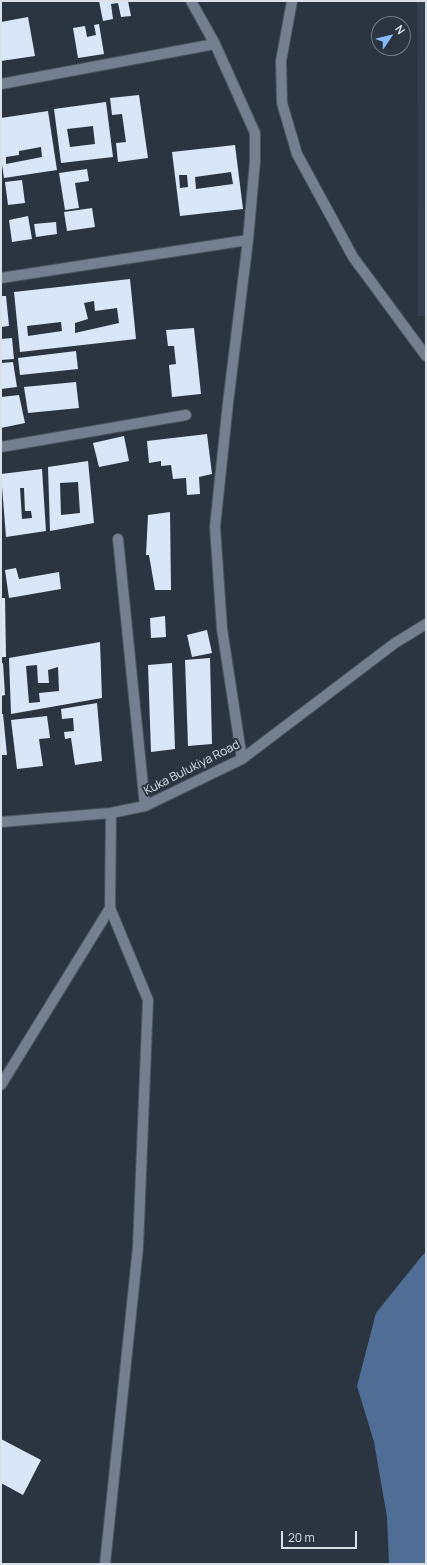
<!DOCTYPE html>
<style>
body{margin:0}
#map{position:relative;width:427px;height:1565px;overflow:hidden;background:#2b3542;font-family:Manrope,sans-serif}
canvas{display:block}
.frame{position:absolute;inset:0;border:2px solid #dae0e8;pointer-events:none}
.north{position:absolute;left:371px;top:16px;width:40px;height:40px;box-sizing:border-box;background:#2b3542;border:1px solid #717984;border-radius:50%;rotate:55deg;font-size:11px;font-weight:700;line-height:16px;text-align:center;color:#dae0e8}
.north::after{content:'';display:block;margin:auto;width:14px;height:18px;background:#88bafc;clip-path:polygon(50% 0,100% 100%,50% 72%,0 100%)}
.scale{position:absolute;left:281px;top:1531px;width:76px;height:18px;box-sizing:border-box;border:2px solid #dae0e8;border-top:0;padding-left:5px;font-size:12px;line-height:14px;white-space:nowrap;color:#dae0e8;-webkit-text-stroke:3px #2b3542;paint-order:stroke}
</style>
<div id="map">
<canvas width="427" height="1565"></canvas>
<div class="frame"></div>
<div class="north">N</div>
<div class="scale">20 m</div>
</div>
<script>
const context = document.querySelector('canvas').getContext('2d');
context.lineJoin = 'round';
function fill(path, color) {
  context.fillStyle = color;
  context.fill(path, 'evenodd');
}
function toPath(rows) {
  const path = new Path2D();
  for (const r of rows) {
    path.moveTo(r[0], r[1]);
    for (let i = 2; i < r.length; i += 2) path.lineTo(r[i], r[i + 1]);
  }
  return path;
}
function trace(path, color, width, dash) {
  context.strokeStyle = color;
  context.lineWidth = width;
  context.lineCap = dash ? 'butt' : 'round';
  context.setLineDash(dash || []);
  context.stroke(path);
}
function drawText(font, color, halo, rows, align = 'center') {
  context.font = font + ' Manrope,sans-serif';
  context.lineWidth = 4;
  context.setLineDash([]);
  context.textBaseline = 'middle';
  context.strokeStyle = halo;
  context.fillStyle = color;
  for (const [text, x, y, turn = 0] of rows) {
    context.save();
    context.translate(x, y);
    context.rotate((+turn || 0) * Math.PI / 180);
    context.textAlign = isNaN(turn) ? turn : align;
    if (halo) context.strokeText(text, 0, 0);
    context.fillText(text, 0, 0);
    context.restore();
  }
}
fill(toPath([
 [417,1,426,1,426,316,418,316]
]), '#313f51');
fill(toPath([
 [426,1252,426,1564,389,1564,387,1517,374,1442,357,1386,376,1313,421,1257]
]), '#506e95');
fill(toPath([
 [99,1,128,1,131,16,121,17,118,3,111,4,113,19,103,21],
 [28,17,35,56,1,61,1,22],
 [99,24,104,54,78,58,73,28,85,26,87,37,96,35,94,25],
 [139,95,148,158,118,162,116,143,126,142,122,114,112,115,110,98],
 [106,102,113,157,61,163,54,109],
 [93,126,95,144,70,147,67,129],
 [48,111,57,170,4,178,1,158,1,118],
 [41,147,42,157,6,164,6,157,19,155,19,151],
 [235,145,243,209,180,216,172,152],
 [231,172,233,184,196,189,195,177],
 [179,175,187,175,188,187,180,188],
 [87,169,89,181,75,183,79,208,65,210,59,173],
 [22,180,25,203,8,205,5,182],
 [92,208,95,227,67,231,64,212],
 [28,216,32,239,12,242,9,220],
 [56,222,57,234,36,237,34,224],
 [130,279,136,339,20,352,14,292],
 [94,301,95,311,117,308,119,323,75,333,75,323,88,319,84,303],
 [61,322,62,331,28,336,27,326],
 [1,296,6,296,9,326,1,327],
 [194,328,201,394,172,397,169,365,176,364,174,346,168,346,166,330],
 [12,338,14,359,1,360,1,339],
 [76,351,78,369,20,375,18,358],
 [13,362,17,387,1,389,1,363],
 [76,382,79,408,28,413,24,387],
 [19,395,25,423,1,428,1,397],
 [207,434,212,474,199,477,200,494,187,495,186,478,173,479,171,465,161,466,161,461,149,463,147,441],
 [124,436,129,461,99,467,93,443],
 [88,461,94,523,50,531,48,467],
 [78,482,80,513,61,515,60,483],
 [42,469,46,531,6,537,1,474],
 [20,488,24,488,25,511,31,511,32,518,22,519],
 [170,512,171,590,155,590,149,555,146,555,148,515],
 [16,568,19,579,59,572,61,589,9,598,5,570],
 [1,598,5,598,6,657,1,657],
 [165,616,166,637,151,638,150,618],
 [207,630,212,653,192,657,187,635],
 [100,642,102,698,11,714,9,658],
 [37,665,38,683,49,683,48,670,58,667,59,691,39,693,40,702,29,703,26,666],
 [210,658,212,744,188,746,185,660],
 [3,663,5,695,1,696,1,664],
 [172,663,175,749,151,752,148,665],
 [97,703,102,761,75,765,71,738,65,739,64,732,74,731,73,718,62,719,61,709],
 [1,714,3,714,7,755,1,755],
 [47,716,50,738,39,739,43,766,17,769,11,720],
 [1,1439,41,1460,23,1495,1,1483]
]), '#d8e6f8');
const minor = toPath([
 [191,1,215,44,255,133,255,161,248,240,228,403,215,527,222,629,242,759],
 [292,1,281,61,282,103,297,154,353,257,426,356],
 [1,84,215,44],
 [1,278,248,240],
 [1,447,186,415],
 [118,539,145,806],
 [1,822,111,813,145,806,242,759,395,643,426,624],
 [1,1085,110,908,111,813],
 [105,1564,138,1247,148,1000,110,908]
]);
trace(minor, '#4b535e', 12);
trace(minor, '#74808f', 10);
drawText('12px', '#dae0e8', '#2b3542', [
 ["Kuka Bulukiya Road",192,768,-27]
]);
</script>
